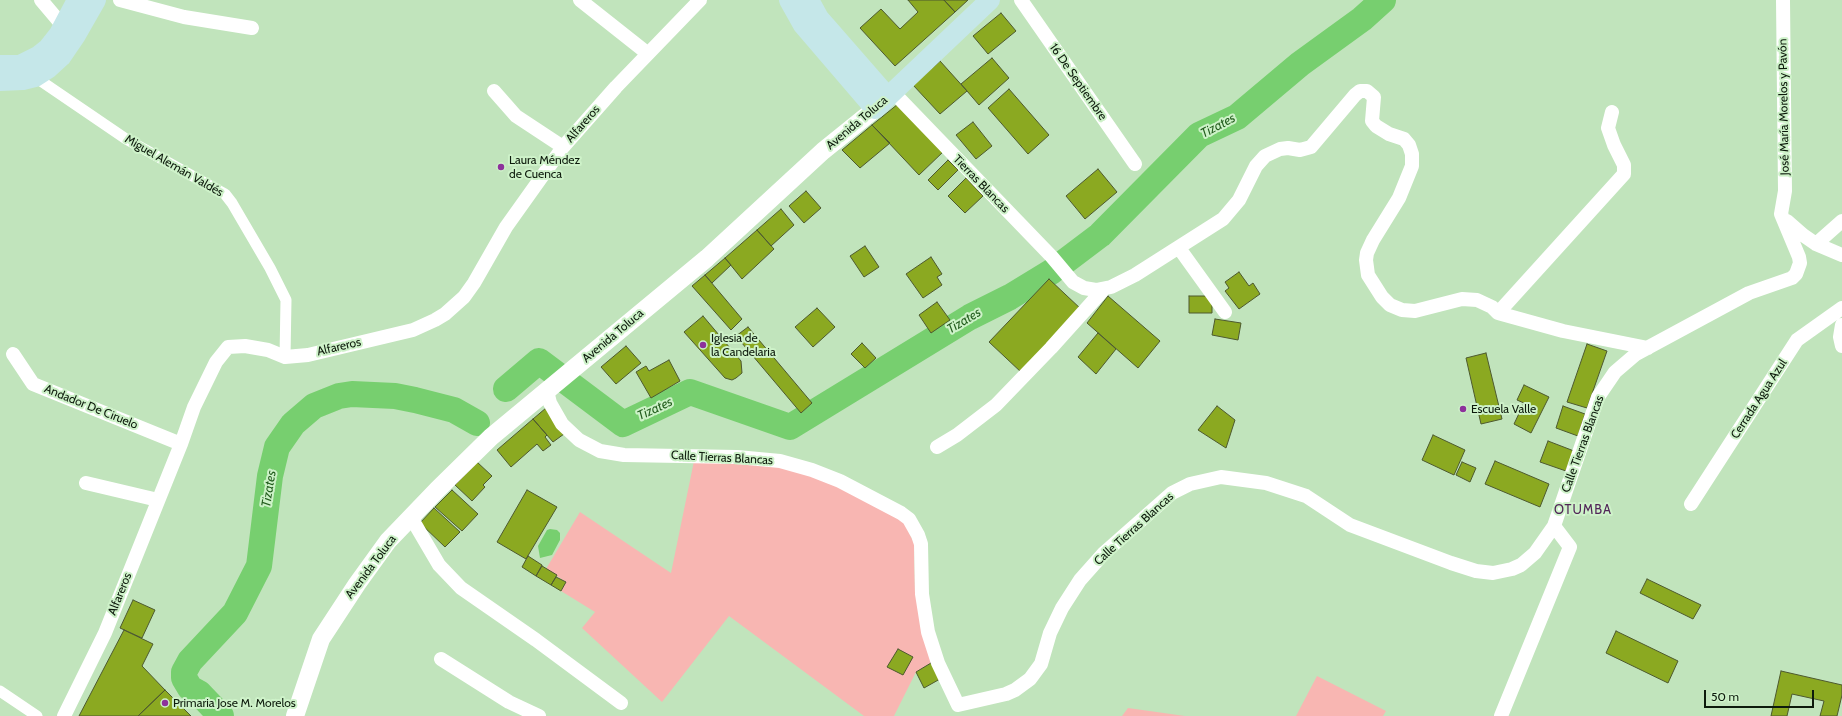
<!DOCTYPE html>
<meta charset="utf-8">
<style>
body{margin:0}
#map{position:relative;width:1842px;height:716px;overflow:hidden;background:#c1e4bc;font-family:Cabin,sans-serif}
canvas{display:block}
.scale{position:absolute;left:1704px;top:690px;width:110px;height:18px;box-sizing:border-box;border:2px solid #0d1a0c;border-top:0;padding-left:5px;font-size:12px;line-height:14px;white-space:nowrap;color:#0d1a0c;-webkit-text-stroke:3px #cef2c9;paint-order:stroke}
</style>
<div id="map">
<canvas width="1842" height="716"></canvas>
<div class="scale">50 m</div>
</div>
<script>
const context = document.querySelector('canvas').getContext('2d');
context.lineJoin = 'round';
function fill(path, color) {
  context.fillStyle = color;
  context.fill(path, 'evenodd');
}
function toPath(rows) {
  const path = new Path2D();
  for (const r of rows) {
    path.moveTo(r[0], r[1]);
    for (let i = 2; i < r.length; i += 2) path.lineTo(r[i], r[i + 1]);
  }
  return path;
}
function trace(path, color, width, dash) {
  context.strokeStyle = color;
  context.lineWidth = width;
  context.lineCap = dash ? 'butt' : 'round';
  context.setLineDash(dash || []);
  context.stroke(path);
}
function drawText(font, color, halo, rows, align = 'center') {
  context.font = font + ' Cabin,sans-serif';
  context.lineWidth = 4;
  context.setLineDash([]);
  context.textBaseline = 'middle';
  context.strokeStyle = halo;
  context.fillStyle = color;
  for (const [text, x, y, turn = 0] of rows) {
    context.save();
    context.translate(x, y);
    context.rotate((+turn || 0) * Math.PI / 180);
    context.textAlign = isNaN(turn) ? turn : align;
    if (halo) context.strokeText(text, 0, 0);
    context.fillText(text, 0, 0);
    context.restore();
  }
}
fill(toPath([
 [694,461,778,465,838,486,904,522,914,543,915,593,931,663,916,672,894,716,864,716,729,616,662,702,582,628,595,612,561,591,566,582,546,569,580,512,671,573],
 [1317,676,1386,711,1383,716,1296,716],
 [1128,708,1185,716,1122,716]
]), '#f8b6b2');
fill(toPath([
 [550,529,557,530,560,533,560,540,552,555,540,558,538,546,547,530]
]), '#77cf6f');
trace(toPath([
 [506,389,539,361,623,424,690,392,790,427,970,317,1010,297,1051,272,1100,235,1199,135,1237,117,1300,64,1362,19,1383,0],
 [221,716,199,693,190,688,184,678,184,672,190,661,235,613,259,566,270,476,277,447,293,424,314,406,339,396,352,394,395,396,415,400,454,410,477,423]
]), '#77cf6f', 26);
const building = toPath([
 [908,0,944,0,955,12,895,66,860,28,881,9,900,29,918,12,908,0],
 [944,0,968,0,955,12,944,0],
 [1001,13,1016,31,988,54,973,36,1001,13],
 [992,58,1009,78,979,105,961,84,992,58],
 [940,61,967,91,940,114,913,85,940,61],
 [1009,89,1049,135,1028,154,988,108,1009,89],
 [898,104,944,151,919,175,872,125,898,104],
 [973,122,992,146,976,159,956,135,973,122],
 [872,125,890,143,860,168,842,150,872,125],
 [948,160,958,170,938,190,928,180,948,160],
 [1098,169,1117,192,1085,219,1066,196,1098,169],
 [966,178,983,196,965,213,948,196,966,178],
 [806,191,821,208,804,223,789,206,806,191],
 [781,209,794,225,771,246,757,230,781,209],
 [757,230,774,249,742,279,725,258,757,230],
 [865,246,879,267,864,277,850,256,865,246],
 [931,257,942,274,937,277,942,285,923,298,906,274,931,257],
 [725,258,731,265,712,283,705,275,725,258],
 [1239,272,1249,286,1253,283,1260,294,1239,309,1225,291,1229,288,1225,282,1239,272],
 [705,275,742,319,731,330,692,286,705,275],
 [1049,279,1082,310,1022,373,989,342,1049,279],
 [1108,296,1160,341,1138,368,1087,323,1108,296],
 [1189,296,1212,296,1212,313,1189,313,1189,296],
 [937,302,950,320,931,333,919,315,937,302],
 [817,308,835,327,813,347,795,327,817,308],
 [703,316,741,361,742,373,736,378,732,380,725,378,684,332,703,316],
 [1215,319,1241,323,1238,340,1212,335,1215,319],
 [748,327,812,403,801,413,736,336,748,327],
 [1098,333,1116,349,1096,374,1078,357,1098,333],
 [862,343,876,358,865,368,851,354,862,343],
 [1587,344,1607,351,1587,408,1567,402,1587,344],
 [626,346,641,363,616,384,601,367,626,346],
 [1486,353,1502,419,1481,424,1466,358,1486,353],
 [669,360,680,381,651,398,636,372,646,366,649,371,669,360],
 [1524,385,1549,397,1531,433,1514,424,1524,403,1517,400,1524,385],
 [1217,406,1235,420,1226,448,1198,430,1217,406],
 [1563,406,1585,414,1578,436,1556,428,1563,406],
 [546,408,564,434,553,442,533,419,546,408],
 [533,419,547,435,545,437,551,445,543,451,537,444,511,467,497,450,533,419],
 [1433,435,1465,450,1454,475,1422,460,1433,435],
 [1548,441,1574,451,1566,471,1540,462,1548,441],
 [1495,461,1549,484,1540,507,1485,484,1495,461],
 [477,462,492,476,483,485,485,487,472,501,455,485,477,462],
 [1462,462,1476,468,1470,482,1456,475,1462,462],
 [452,490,478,514,462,531,435,507,452,490],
 [527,490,557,507,526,559,497,542,527,490],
 [434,508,460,532,445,547,420,523,434,508],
 [528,556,542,565,536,576,522,567,528,556],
 [542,566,557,575,551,585,536,576,542,566],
 [556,577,566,582,561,591,551,585,556,577],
 [1647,579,1701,605,1693,619,1640,593,1647,579],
 [133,600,155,610,142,638,120,628,133,600],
 [124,630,153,644,142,666,165,690,138,716,79,716,124,630],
 [1616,631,1678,661,1668,683,1606,653,1616,631],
 [898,649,913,657,903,675,887,667,898,649],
 [931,663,940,679,924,688,916,672,931,663],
 [1781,671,1842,685,1842,695,1837,716,1820,716,1824,701,1792,694,1787,716,1771,716,1781,671],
 [165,690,191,716,138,716,165,690]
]);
fill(building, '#8ba921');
trace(building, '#4d592f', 1);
trace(toPath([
 [35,77,126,139,225,194,232,203,270,268,286,300,285,357],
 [0,691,37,716]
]), '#fff', 11);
trace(toPath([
 [41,0,63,26,69,30],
 [120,0,184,17,252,28],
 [580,0,647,53],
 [1021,0,1135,164],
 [494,91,516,116,563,147],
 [893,92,1052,257,1073,282,1084,288,1096,290,1111,287,1135,275,1223,219,1239,200,1256,166,1265,156,1280,149,1288,148,1300,150,1311,147,1355,95,1360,91,1367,91,1374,97,1372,121,1376,126,1389,134,1404,139,1409,145,1412,154,1412,166,1399,198,1373,240,1367,253,1366,260,1368,275,1382,297,1390,305,1402,310,1415,311,1462,299,1477,300,1492,307,1498,313,1563,331,1648,348],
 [1781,214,1785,191,1783,0],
 [1787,221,1803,235,1816,244,1842,255],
 [1816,244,1842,221],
 [1179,248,1225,312],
 [1498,313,1624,174,1624,165,1614,145,1608,128,1612,112],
 [1842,325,1840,337,1842,346],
 [13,354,33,384,181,444],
 [547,391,550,403,562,424,579,440,600,451,624,455,737,457,780,461,812,470,840,481,901,513,909,519,918,535,921,544,922,594,928,632,938,663,958,705,1006,694,1015,690,1030,679,1041,664,1050,633,1062,608,1080,580,1104,553,1172,493,1190,484,1221,477,1266,483,1306,496,1350,525,1451,563,1476,571,1493,573,1512,569,1521,565,1535,553,1554,526,1598,397,1615,372,1636,354,1749,293,1792,278,1796,274,1800,263,1799,257,1781,214],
 [937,447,957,435,996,405,1051,348,1104,289],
 [86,483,158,500],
 [1691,504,1797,340,1842,308],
 [412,519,439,565,461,588,536,640,621,703],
 [441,659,509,702,539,716],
 [64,716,105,633,181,444,194,407,216,362,228,347,245,346,268,350,285,357,308,355,413,330,435,320,445,314,464,297,474,283,506,227,563,147,616,87,700,0],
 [1501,716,1570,547,1554,526]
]), '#fff', 14);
trace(toPath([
 [295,716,321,639,357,584,388,541,437,490,491,437,707,258,823,151,875,109]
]), '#fff', 18);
trace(toPath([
 [789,0,803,25,875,109,990,0],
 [809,0,819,18,888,97],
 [0,65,20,65,38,56,48,48,59,34,77,0],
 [0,81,23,80,35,77,49,68,61,57,76,35,96,0]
]), '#c5e7e9', 20);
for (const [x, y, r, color] of [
 [501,167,4,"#8d319b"],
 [703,345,4,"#8d319b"],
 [1463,409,4,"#8d319b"],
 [165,703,4,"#8d319b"]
]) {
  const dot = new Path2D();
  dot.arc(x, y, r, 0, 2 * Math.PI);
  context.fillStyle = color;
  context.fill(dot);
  trace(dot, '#cef2c9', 1.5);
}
drawText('12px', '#0d1a0c', '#cef2c9', [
 ["16 De Septiembre",1078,82,55],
 ["José María Morelos y Pavón",1784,107,-91],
 ["Avenida Toluca",857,123,-40],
 ["Alfareros",583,124,-49],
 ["Miguel Alemán Valdés",174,166,30],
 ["Tierras Blancas",981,184,46],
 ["Avenida Toluca",613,336,-40],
 ["Alfareros",339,347,-13],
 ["Cerrada Agua Azul",1759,399,-57],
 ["Andador De Ciruelo",91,407,22],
 ["Calle Tierras Blancas",1583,444,-70],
 ["Calle Tierras Blancas",722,458,3],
 ["Calle Tierras Blancas",1134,529,-42],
 ["Avenida Toluca",371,567,-53],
 ["Alfareros",120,594,-68]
]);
drawText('12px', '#0d1a0c', '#cef2c9', [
 ["Laura Méndez",509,160],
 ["de Cuenca",509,174],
 ["Iglesia de",711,338],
 ["la Candelaria",711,352],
 ["Escuela Valle",1471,409],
 ["Primaria Jose M. Morelos",173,703]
], 'left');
drawText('italic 13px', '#235d1e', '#cef2c9', [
 ["Tizates",1218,126,-28],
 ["Tizates",964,321,-31],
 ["Tizates",655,409,-25],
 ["Tizates",269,489,-81]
]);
context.letterSpacing = '1px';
drawText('13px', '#512558', '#cef2c9', [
 ["OTUMBA",1583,510]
]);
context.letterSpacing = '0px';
</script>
